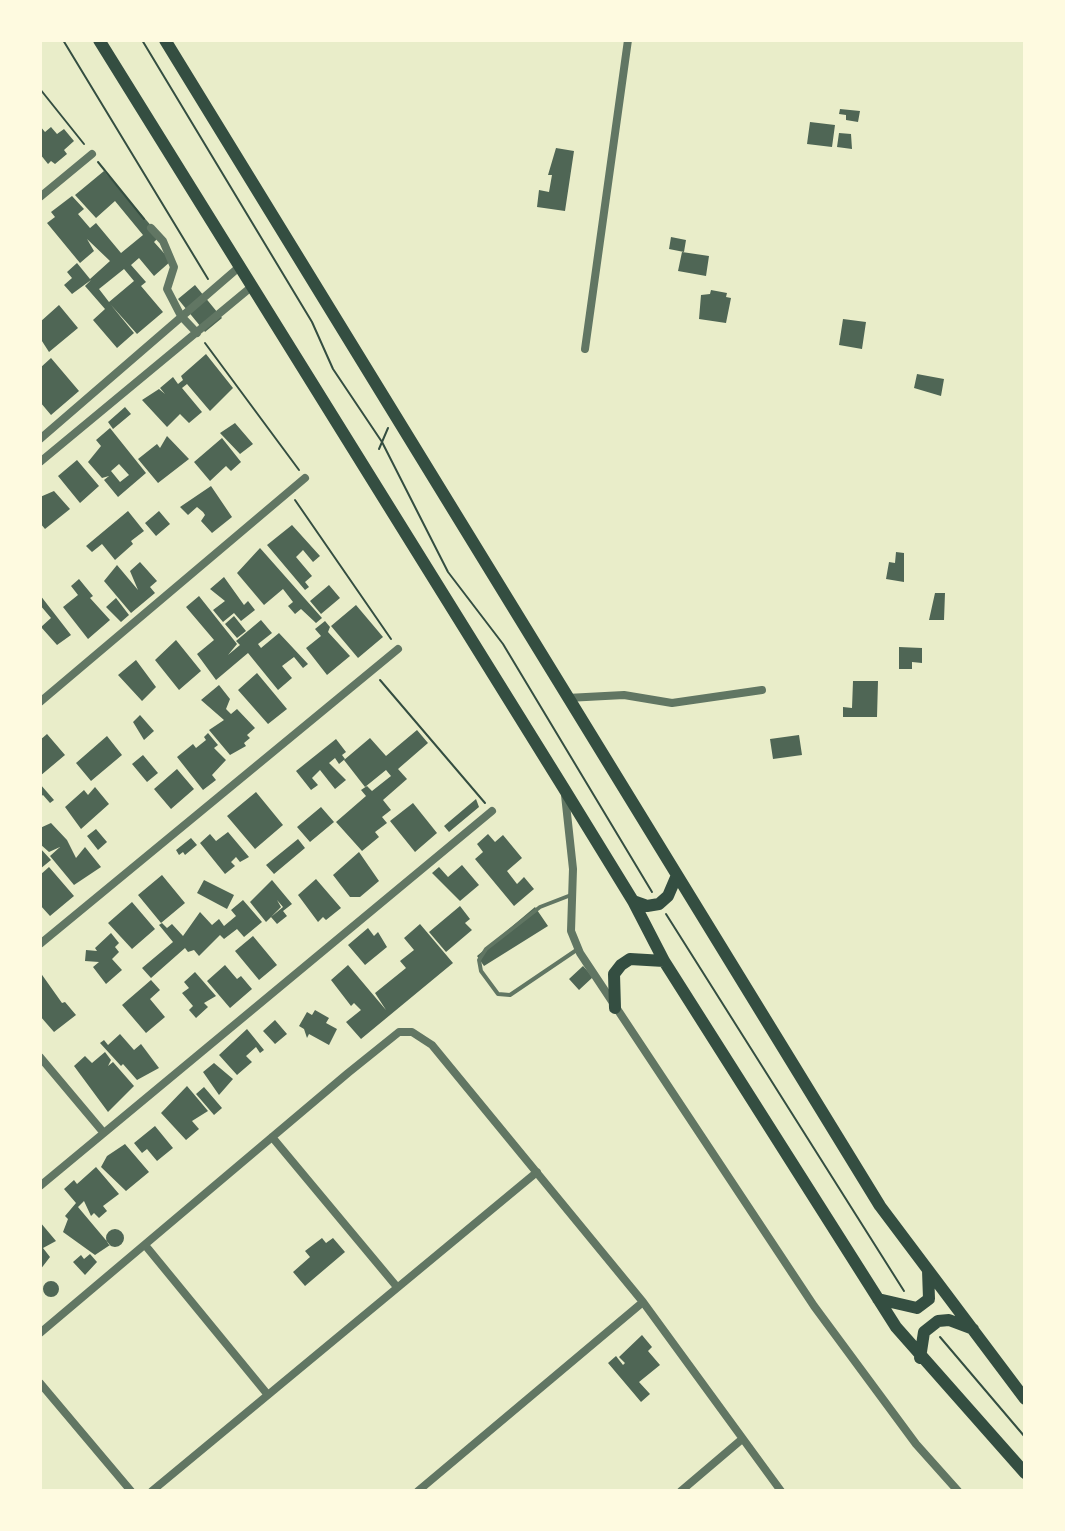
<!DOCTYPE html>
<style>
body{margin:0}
#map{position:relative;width:1065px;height:1531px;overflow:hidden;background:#e9edc9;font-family:Commissioner,sans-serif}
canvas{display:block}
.frame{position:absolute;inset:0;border:42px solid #fefae0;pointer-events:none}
</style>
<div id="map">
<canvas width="1065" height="1531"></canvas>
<div class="frame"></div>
</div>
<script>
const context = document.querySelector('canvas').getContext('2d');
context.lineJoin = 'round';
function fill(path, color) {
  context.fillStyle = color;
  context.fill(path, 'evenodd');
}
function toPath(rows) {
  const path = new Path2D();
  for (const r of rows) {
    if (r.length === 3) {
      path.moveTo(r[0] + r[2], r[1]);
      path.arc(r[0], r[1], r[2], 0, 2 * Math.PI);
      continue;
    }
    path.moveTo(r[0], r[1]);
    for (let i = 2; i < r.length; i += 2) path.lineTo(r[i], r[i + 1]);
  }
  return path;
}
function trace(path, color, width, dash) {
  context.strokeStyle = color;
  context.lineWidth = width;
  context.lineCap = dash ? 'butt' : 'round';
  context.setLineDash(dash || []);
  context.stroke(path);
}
fill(toPath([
 [840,109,860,111,858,122,846,120,846,115,839,114],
 [810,122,835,125,832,147,807,144],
 [40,126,45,132,51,127,57,134,64,129,74,141,64,150,67,154,55,164,51,161,48,164,40,154],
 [839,133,851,134,852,149,837,147],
 [556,148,574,151,565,211,537,207,539,190,549,192,552,175,548,175],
 [104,171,160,236,154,242,171,261,154,276,139,258,131,265,146,282,141,286,163,312,137,334,111,305,134,333,117,348,93,320,105,309,85,286,91,280,72,294,64,285,72,278,67,272,77,263,90,279,110,261,87,239,94,251,80,263,47,223,55,217,51,212,72,196,84,209,78,214,90,228,96,223,121,253,143,235,115,201,96,218,75,195],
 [124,269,134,281,109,302,99,289],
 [671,237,686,240,684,252,669,249],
 [682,252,709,256,706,276,678,271],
 [195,285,222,318,205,332,178,299],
 [711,290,727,293,726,297,731,298,726,323,699,319,701,295,710,294],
 [59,305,78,328,49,352,40,338,40,322],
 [843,319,866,322,862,349,839,345],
 [206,354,233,388,210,411,187,384,182,388,202,412,189,423,180,414,167,427,142,400,159,389,165,394,160,388,173,377,178,384,183,380,181,376],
 [51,358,79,391,51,415,40,402,40,368],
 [917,374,944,379,941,396,914,388],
 [125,407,131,414,113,429,108,422],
 [235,423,253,444,240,454,220,433],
 [110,428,146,473,118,497,104,480,109,476,102,478,88,462,101,446,96,440],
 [119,464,129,475,120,482,111,471],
 [167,436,189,459,158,483,138,459,157,444,160,448],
 [222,438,241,462,231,471,226,466,210,481,194,462],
 [77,460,99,486,80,503,58,476],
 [211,486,232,517,212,533,201,521,205,515,203,512,197,507,188,515,180,507],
 [54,491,70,509,45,529,40,523,40,497],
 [128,511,144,531,131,541,133,544,115,560,102,544,92,552,86,546],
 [159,511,170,524,156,536,145,523],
 [292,525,320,556,313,562,303,550,296,557,312,576,305,582,309,587,305,590,267,545],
 [260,548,322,618,316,623,301,609,295,614,288,606,293,602,283,589,264,605,237,573],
 [896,552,904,553,904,582,886,579,889,562,895,563],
 [140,562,157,581,150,587,155,593,131,613,104,581,117,565,138,590,130,571],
 [224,577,244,605,248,601,255,610,241,621,234,613,223,622,213,610,225,601,210,589],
 [79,579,93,596,90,598,110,620,88,639,63,607,78,595,71,586],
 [329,585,340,598,321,614,310,601],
 [935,593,945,593,944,620,929,620],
 [40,595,71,635,57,645,41,627,51,618,40,605],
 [199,596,237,644,228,655,240,645,236,641,261,620,272,633,258,644,261,648,279,633,308,664,303,668,294,657,282,666,292,678,278,690,248,653,216,680,197,654,214,640,186,607],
 [116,598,129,615,121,622,106,607],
 [356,605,383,637,358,658,331,626],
 [234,616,246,631,237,638,225,624],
 [325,621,330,627,328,632,350,656,327,675,306,648,321,636,315,629],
 [176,640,201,671,179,690,155,660],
 [899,647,922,648,922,663,912,662,912,669,899,669],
 [136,660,156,687,142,701,118,675],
 [257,673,287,709,268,724,238,690],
 [853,681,878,681,877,717,843,717,843,707,852,708],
 [219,685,230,699,226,709,231,714,237,709,255,728,247,735,250,738,244,743,246,746,230,755,209,730,224,720,201,700],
 [140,715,154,731,144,740,133,722],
 [417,730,428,743,398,769,407,779,383,800,391,810,382,817,387,823,375,832,379,837,362,851,336,822,366,796,361,790,367,786,372,791,391,776,386,770,365,787,344,760,370,738,386,756],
 [208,733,218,745,214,748,226,760,212,775,216,780,203,790,177,757,193,744,196,748,206,740,204,737],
 [47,734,65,755,40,776,40,740],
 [799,735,802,755,773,759,770,739],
 [107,736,122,755,91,781,76,763],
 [336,739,346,752,342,755,345,759,339,764,335,758,329,763,346,780,335,789,320,770,312,778,318,785,311,790,296,771],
 [143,755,158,773,147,782,132,764],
 [177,769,194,789,171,809,154,789],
 [40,784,54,800,50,803,43,795,40,797],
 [95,787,109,804,81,829,65,807,84,790,88,795],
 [256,792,283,825,255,849,227,816],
 [476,799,479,807,449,832,444,826],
 [413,803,437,833,415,852,390,821],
 [321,807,334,822,310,842,297,827],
 [51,823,67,840,76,858,85,847,101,867,74,885,50,856,60,847,49,852,40,844,40,828],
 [96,829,107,842,98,850,87,836],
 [228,832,249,857,240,862,236,857,231,862,235,866,225,874,200,843,210,834,216,841],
 [488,834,495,842,503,835,522,858,507,871,517,884,524,877,534,889,514,906,475,859,483,852,477,844],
 [191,838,197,845,185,855,183,852,179,855,176,850],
 [298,839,305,848,274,874,266,865],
 [40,848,51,860,40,869],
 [359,852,379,881,360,897,350,897,333,875],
 [462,865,479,885,460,901,432,873,439,867,448,877],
 [49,867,74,896,50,916,40,905,40,875],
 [162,875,185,903,161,923,138,895],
 [316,879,341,908,326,920,323,917,318,922,298,895],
 [204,880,234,895,227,909,197,893],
 [272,880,292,904,283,911,287,916,277,924,271,917,283,907,277,900,281,907,266,922,250,902],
 [243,900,262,922,244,937,237,929,224,939,220,935,199,956,194,950,188,952,185,948,151,978,142,968,173,942,159,925,162,923,167,928,172,924,183,936,200,912,212,925,219,919,224,926,236,916,231,910],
 [132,902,155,929,132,949,108,923],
 [460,906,470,919,465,923,472,930,446,952,429,932],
 [535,907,548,926,484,966,477,956],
 [420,924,453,963,361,1039,346,1022,361,1010,354,1003,351,1006,331,980,348,965,386,1010,375,993,406,968,400,961,414,950,404,938],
 [368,928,374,936,378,932,387,947,365,965,348,945],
 [111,933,119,943,115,947,119,952,112,959,122,970,106,984,93,967,99,962,85,961,86,950,97,951,95,948],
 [253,936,277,965,259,980,235,951],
 [225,965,237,979,241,976,252,989,230,1008,207,981],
 [583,966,593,977,579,990,569,979],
 [40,972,62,1003,65,1002,76,1015,54,1032,40,1016],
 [195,972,216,996,204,1003,208,1007,196,1018,189,1010,193,1006,182,993,189,988,184,982],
 [151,980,160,990,150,999,165,1017,146,1033,122,1005],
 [315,1010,329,1018,326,1023,337,1029,329,1045,309,1034,307,1038,304,1029,299,1026,307,1012,312,1015],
 [275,1020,287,1034,275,1044,263,1031],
 [247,1029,264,1050,260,1053,256,1047,246,1056,252,1062,237,1075,219,1055],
 [120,1034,134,1050,141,1044,159,1068,137,1080,123,1064,121,1066,100,1043,104,1040,108,1045],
 [105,1052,111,1060,108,1066,113,1062,134,1086,108,1112,74,1066,85,1056,92,1063],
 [214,1063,233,1079,219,1095,203,1072],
 [187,1086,208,1111,192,1121,199,1129,186,1140,161,1113],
 [204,1087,222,1108,214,1115,196,1094],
 [155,1126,173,1148,157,1161,147,1149,142,1153,134,1143],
 [125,1144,149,1172,126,1191,101,1167,107,1156],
 [96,1167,119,1194,103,1206,107,1211,99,1218,94,1213,91,1216,84,1201,78,1207,110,1245,95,1255,63,1232,68,1219,65,1216,76,1203,64,1189,74,1180,77,1184],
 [40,1222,56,1241,43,1248,50,1257,40,1270],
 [115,1238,9],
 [322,1238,326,1243,333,1238,345,1252,305,1286,293,1272,310,1257,305,1251],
 [90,1254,97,1262,85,1275,73,1262,81,1255,84,1259],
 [51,1289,8],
 [642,1335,652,1347,648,1351,660,1365,639,1382,650,1394,641,1402,608,1363,616,1356,623,1365,625,1363,619,1357]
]), '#4f6655');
trace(toPath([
 [63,40,208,279],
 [142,40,312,322,333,369,382,442,448,572,503,644,652,892],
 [40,89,84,144],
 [98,162,144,219],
 [205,343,299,470],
 [379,449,388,428],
 [295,500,391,639],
 [380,680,485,803],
 [666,914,904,1291],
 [940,1337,1025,1437]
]), '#344e41', 2);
trace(toPath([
 [571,895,540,907,486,949,479,960,481,971,498,994,510,995,578,949]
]), '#617663', 4);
trace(toPath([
 [40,197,92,154],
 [151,228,163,241,174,267,167,289,181,316,197,333],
 [585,349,628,40],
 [40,439,238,268],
 [40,462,250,288],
 [567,698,624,695,672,703,762,690],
 [40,702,305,478],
 [565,795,573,869,571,931,580,953,814,1306,916,1444,958,1491],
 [40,944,398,649],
 [40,1057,103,1132],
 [272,1137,397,1287],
 [40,1186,492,811],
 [145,1245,268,1395],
 [40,1333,348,1073,399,1032,412,1032,432,1045,643,1302,781,1491],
 [40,1383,131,1491],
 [152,1491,537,1172],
 [418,1491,643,1302],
 [681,1491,741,1440]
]), '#617663', 8);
trace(toPath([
 [99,40,563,787,633,901,664,961,896,1327,1025,1473],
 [165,40,880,1206,1025,1399],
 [633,901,647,906,659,904,668,896,677,875],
 [615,1008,614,974,621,965,630,959,664,961],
 [878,1299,917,1308,929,1299,928,1270],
 [920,1358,924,1332,938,1321,949,1320,973,1329]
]), '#344e41', 12);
</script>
